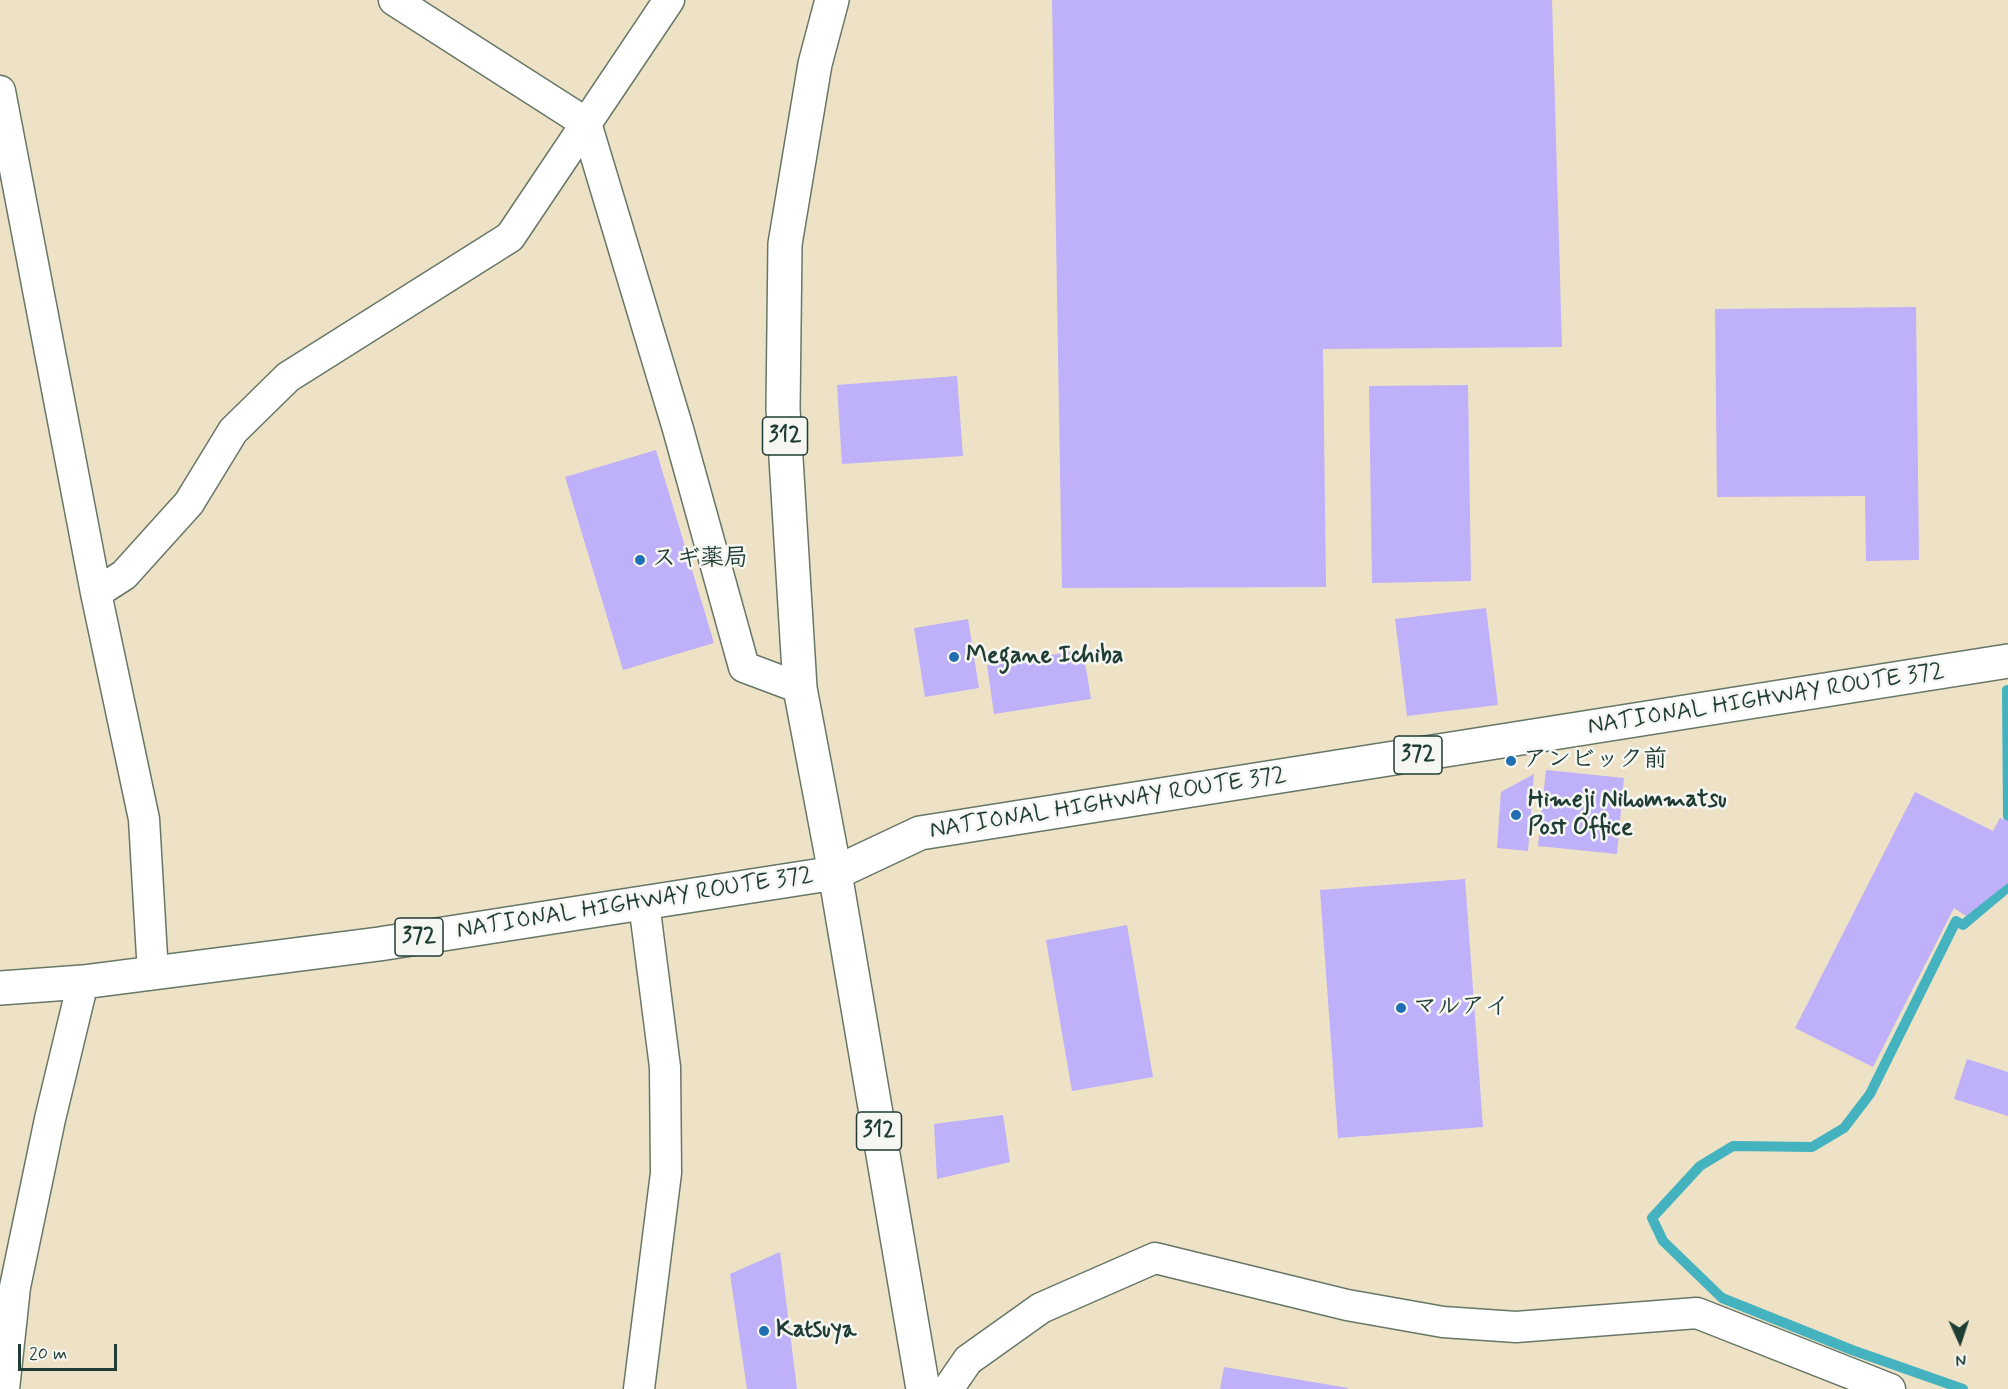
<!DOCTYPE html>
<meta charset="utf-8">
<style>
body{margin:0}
#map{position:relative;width:2008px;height:1389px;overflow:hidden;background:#ede2c5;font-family:Mynerve,sans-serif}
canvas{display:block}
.north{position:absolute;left:1930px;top:1311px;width:60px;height:60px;-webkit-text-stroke:4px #f6f6f2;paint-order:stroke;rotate:177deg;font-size:16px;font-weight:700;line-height:24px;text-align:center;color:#1f3d34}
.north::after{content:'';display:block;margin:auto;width:21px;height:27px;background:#1f3d34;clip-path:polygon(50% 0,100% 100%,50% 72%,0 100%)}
.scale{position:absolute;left:18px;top:1344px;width:99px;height:27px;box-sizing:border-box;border:3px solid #1f3d34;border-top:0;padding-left:8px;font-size:18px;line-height:21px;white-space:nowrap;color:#1f3d34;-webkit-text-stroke:4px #f6f6f2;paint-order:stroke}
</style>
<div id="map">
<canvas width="2008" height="1389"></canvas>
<div class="north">N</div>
<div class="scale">20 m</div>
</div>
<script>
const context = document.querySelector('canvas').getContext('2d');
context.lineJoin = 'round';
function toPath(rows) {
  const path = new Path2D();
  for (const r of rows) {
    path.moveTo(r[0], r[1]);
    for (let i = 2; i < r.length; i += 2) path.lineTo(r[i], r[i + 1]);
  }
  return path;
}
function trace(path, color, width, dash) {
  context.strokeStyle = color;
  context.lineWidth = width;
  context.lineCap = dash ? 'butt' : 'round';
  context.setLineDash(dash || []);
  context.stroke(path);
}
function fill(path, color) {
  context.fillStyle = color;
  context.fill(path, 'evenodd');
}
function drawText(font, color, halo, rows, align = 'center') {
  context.font = font + ' Mynerve,"Klee One",sans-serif';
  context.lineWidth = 5;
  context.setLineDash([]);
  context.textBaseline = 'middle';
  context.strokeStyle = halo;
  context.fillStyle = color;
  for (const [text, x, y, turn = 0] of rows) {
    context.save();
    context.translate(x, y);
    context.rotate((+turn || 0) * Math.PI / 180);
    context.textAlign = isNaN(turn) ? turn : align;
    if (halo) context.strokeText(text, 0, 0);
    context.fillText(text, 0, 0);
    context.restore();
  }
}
trace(toPath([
 [2007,690,2008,816],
 [1963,1389,1852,1350,1722,1298,1663,1241,1652,1218,1700,1166,1733,1146,1812,1147,1844,1128,1870,1094,1956,921,1963,925,2008,887]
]), '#44b3bf', 10);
fill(toPath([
 [1052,0,1552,0,1562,347,1323,349,1326,587,1062,588],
 [1916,307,1919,560,1866,561,1865,496,1717,497,1715,309],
 [957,376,963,456,842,464,837,385],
 [1468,385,1471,581,1372,583,1369,386],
 [656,450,714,643,623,670,565,477],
 [1486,608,1498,705,1407,716,1395,619],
 [968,619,979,688,925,697,914,628],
 [1083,650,1091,699,994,714,987,665],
 [1546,770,1624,778,1617,854,1538,846],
 [1534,774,1528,851,1497,848,1501,792],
 [1915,792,1993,831,2000,818,2008,821,2008,883,1966,916,1954,908,1873,1067,1795,1028],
 [1465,879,1483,1127,1338,1138,1320,890],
 [1127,925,1153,1077,1072,1091,1046,940],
 [1967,1059,2008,1072,2008,1116,1954,1099],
 [1003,1115,1010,1162,937,1179,934,1124],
 [780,1252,797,1389,747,1389,730,1274],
 [1224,1367,1348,1388,1348,1389,1220,1389]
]), '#beb0f9');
const minor = toPath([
 [394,0,586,123,678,429,744,667,800,688],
 [0,91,96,593,144,819,153,974],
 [96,593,124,575,189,503,233,431,288,377,510,237,669,0],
 [4,1389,15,1287,50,1119,83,982],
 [639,1389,666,1173,665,1067,644,903],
 [948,1389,968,1360,1041,1308,1155,1258,1347,1305,1443,1322,1516,1327,1697,1313,1890,1389]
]);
const trunk = toPath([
 [832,0,815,64,785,244,783,409,800,688,835,873,923,1389],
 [0,988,83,982,379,944,835,873,920,833,2008,661]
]);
trace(minor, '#677767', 33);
trace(trunk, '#677767', 36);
trace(minor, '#fff', 30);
trace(trunk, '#fff', 33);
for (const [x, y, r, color] of [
 [640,560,6,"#1f6fb2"],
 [954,657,6,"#1f6fb2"],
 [1511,761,6,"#1f6fb2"],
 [1516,815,6,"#1f6fb2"],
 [1401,1008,6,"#1f6fb2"],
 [764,1331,6,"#1f6fb2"]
]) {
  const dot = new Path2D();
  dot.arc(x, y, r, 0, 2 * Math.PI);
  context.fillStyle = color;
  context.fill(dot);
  trace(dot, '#f6f6f2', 2);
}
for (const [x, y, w] of [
 [785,436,45],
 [1418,755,48],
 [419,937,48],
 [879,1131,45]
]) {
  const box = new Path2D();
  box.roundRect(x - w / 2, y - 19, w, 38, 4.5);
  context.fillStyle = '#f6f6f2';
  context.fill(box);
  trace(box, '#1f3d34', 1.5);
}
drawText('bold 22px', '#1f3d34', null, [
 ["312",785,436],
 ["372",1418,755],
 ["372",419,937],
 ["312",879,1131]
]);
drawText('bold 24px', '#1f3d34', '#f6f6f2', [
 ["スギ薬局",652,560],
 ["Megane Ichiba",966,657],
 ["アンビック前",1523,761],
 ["Himeji Nihommatsu",1528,801],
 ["Post Office",1528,829],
 ["マルアイ",1413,1008],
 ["Katsuya",776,1331]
], 'left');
drawText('24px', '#1f3d34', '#f6f6f2', [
 ["NATIONAL HIGHWAY ROUTE 372",1766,700,-9],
 ["NATIONAL HIGHWAY ROUTE 372",1108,804,-9],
 ["NATIONAL HIGHWAY ROUTE 372",635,904,-9]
]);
</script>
